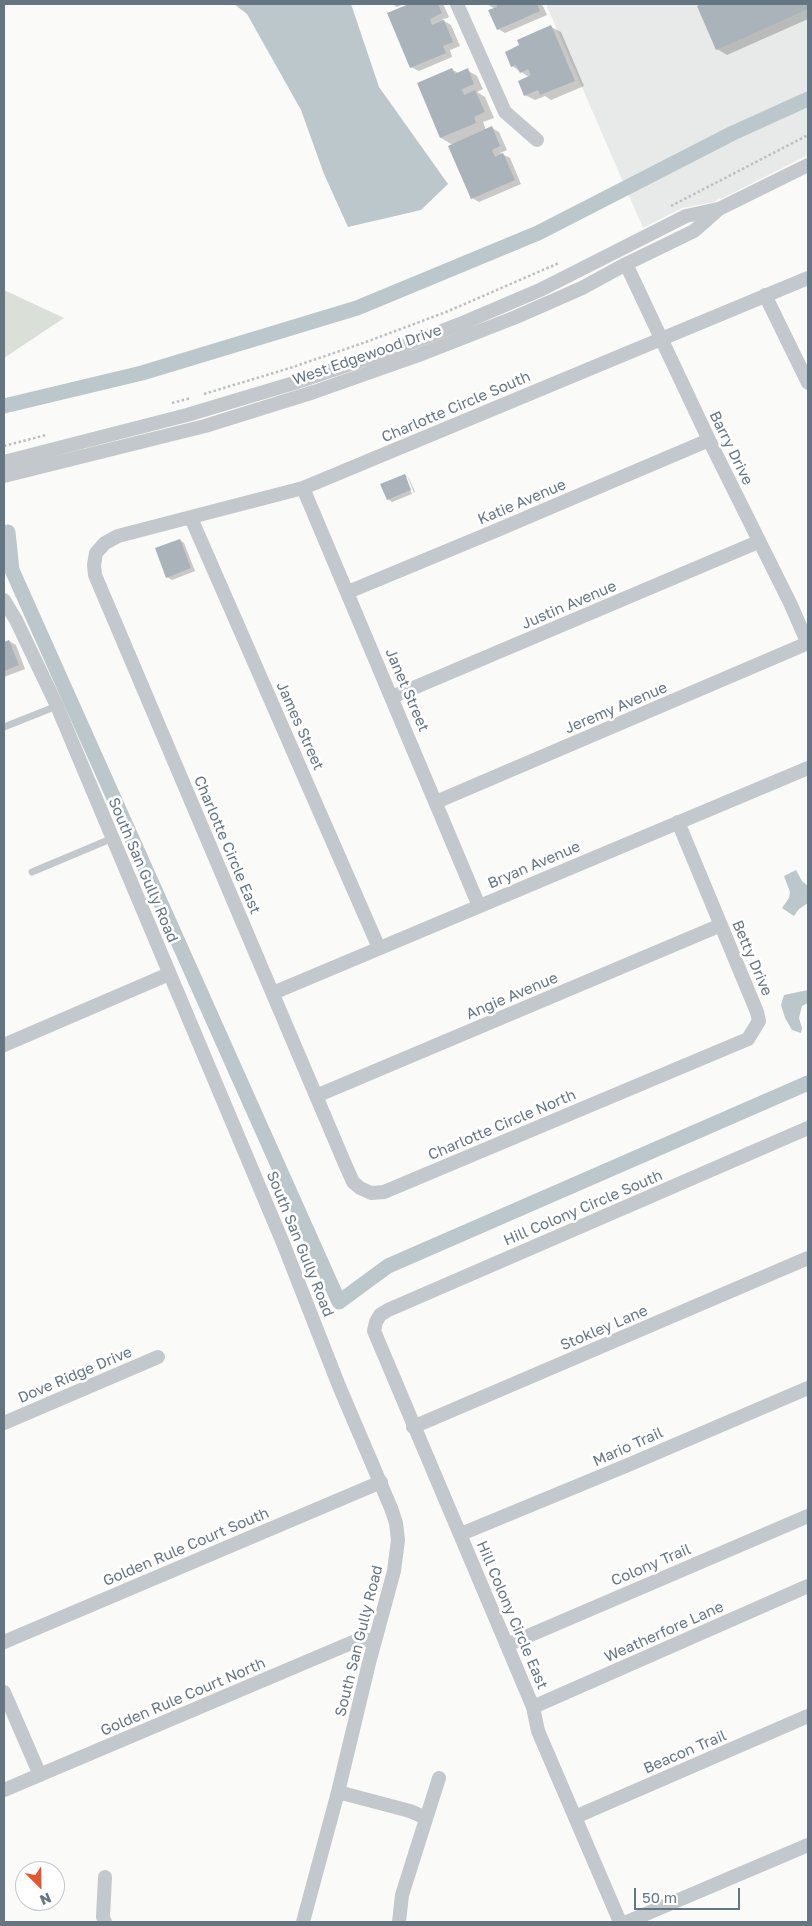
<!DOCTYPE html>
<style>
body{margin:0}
#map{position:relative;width:812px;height:1926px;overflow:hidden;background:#fafaf8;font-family:"Golos Text",sans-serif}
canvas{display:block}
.frame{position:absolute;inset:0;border:5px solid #657683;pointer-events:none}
.north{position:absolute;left:15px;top:1861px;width:50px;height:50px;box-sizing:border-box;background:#fff;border:1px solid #c1c8cd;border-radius:50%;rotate:157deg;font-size:14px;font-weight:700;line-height:20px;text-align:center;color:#657683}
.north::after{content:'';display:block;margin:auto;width:18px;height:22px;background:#e4572e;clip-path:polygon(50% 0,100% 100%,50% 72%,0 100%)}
.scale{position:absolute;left:634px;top:1888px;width:106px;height:22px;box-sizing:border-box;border:2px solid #657683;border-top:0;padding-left:6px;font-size:15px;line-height:18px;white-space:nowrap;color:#657683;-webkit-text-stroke:4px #fff;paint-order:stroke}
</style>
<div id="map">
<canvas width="812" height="1926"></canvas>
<div class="frame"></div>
<div class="north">N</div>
<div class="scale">50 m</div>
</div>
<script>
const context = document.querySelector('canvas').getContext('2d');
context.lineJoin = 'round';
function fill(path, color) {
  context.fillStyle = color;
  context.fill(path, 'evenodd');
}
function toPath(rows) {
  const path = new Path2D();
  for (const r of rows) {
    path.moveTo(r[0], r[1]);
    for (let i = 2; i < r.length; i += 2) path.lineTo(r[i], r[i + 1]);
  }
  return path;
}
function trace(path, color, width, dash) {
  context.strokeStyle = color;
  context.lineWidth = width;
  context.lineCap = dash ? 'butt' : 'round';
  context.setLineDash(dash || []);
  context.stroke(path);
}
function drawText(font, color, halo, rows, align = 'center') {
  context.font = font + ' "Golos Text",sans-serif';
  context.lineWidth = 5;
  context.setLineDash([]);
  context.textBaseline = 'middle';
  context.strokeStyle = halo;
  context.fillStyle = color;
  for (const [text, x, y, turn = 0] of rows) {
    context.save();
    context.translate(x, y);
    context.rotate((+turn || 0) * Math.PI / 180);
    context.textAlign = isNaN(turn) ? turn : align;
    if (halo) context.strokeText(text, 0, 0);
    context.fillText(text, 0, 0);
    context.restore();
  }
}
fill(toPath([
 [546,4,808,4,808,155,721,199,719,198,715,202,682,208,643,228]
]), '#e8e9e9');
fill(toPath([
 [4,290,64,318,4,358]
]), '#dadfd7');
fill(toPath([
 [234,4,351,4,379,87,448,184,421,210,348,227,324,174,301,110,247,14],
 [796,870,802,881,808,886,808,903,799,909,794,916,782,908,789,898,790,892,784,876],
 [808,990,808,1003,802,1006,799,1018,802,1028,801,1033,792,1030,785,1018,781,1005,784,995]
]), '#bbc7cb');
fill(toPath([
 [392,4,403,4,397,7],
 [412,4,443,4,449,17,442,20,451,25,460,46,450,50,452,57,419,71,411,67,389,14],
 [487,4,542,4,547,15,505,33,498,29,495,9],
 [704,4,808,4,808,19,727,55,717,49,698,6],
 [551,27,561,32,584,86,551,100,545,96,535,100,525,95,529,77,512,66],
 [452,70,459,73,467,70,477,76,483,89,477,92,485,97,494,118,483,122,486,130,492,128,499,132,507,150,500,153,510,158,521,184,479,202,472,198,453,145,441,138,419,84],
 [405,475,409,478,415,492,414,493,408,477,405,477,412,494,392,502,388,499],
 [180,540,184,543,195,571,172,580,167,577],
 [9,641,16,645,25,669,4,677,4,643]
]), '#0003');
trace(toPath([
 [4,406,142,373,357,308,538,233,733,133,808,99],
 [8,532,12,570,339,1302,388,1266,808,1083]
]), '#bbc7cb', 15);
fill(toPath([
 [409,4,438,4,442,13,430,19,432,25,444,20,453,42,443,46,446,53,410,68,387,13],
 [496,4,537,4,540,11,497,30,488,10,497,7],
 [701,4,808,4,808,9,716,50,697,6],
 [551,25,575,81,540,95,538,90,524,96,518,81,531,75,528,69,520,73,516,65,511,67,505,52,519,45,517,40],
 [452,68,455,74,468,68,474,84,462,89,464,95,475,90,485,112,474,117,476,123,440,138,417,83],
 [492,126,500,146,492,150,495,157,503,153,515,180,471,199,448,146],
 [405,474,411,490,387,500,380,484],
 [180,539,191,568,166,578,155,548],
 [9,640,19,665,4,671,4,642]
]), '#aab3b9');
trace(toPath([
 [671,206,808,135],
 [204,394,290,368,366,342,446,312,559,263],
 [172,403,191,398],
 [4,446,46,435]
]), '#bbbfc2', 2.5, [2.5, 2.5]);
trace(toPath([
 [4,727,57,706],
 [32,872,113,838]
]), '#c3c8cc', 7);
trace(toPath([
 [457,4,505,112,537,140],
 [626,264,709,440,791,605,808,644],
 [765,295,808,383],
 [4,462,187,415,294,383,395,349,465,322,540,290,686,216,718,209],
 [4,476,205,426,314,392,419,355,516,317,582,288,626,264,694,231,719,209,808,165],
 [303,488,479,906],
 [191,518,379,948],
 [348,592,495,531,709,440],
 [4,600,16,620,57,706,283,1243,339,1386,391,1508,396,1523,398,1540,394,1571,369,1663,338,1792,303,1922],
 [392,697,758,542],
 [436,802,808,643],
 [678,822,757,1012,759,1021,748,1039,384,1192,371,1193,360,1188,353,1182,345,1164,95,575,94,565,96,553,105,543,118,536,303,488,808,278],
 [273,993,808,768],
 [4,1045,169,974],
 [316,1096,721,925],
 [4,1423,158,1357],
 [413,1427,808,1258],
 [461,1534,628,1465,808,1388],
 [4,1642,381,1482],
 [507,1645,808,1516],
 [4,1692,40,1775],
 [533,1707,808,1586],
 [4,1790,358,1640,375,1640],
 [338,1792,410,1811,426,1818],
 [575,1817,808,1716],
 [105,1922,103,1917,105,1877],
 [399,1922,402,1895,439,1778],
 [620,1922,538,1731,533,1707,374,1331,376,1322,380,1315,388,1310,808,1128],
 [627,1922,808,1845]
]), '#c3c8cc', 14);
drawText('15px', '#657683', '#fff', [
 ["West Edgewood Drive",367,355,-19],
 ["Charlotte Circle South",456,407,-23],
 ["Barry Drive",731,448,64],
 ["Katie Avenue",522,502,-23],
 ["Justin Avenue",569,605,-23],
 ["Janet Street",407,690,67],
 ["Jeremy Avenue",616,708,-23],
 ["James Street",300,726,66],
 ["Charlotte Circle East",227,845,67],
 ["Bryan Avenue",534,865,-23],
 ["South San Gully Road",143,870,67],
 ["Betty Drive",752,958,67],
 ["Angie Avenue",512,996,-23],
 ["Charlotte Circle North",502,1125,-23],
 ["Hill Colony Circle South",583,1208,-23],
 ["South San Gully Road",300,1244,68],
 ["Stokley Lane",604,1328,-23],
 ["Dove Ridge Drive",75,1375,-23],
 ["Mario Trail",628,1447,-24],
 ["Golden Rule Court South",186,1547,-23],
 ["Colony Trail",651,1565,-23],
 ["Hill Colony Circle East",512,1615,67],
 ["Weatherfore Lane",664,1632,-24],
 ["South San Gully Road",359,1641,-76],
 ["Golden Rule Court North",183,1697,-23],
 ["Beacon Trail",685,1752,-23]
]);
</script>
